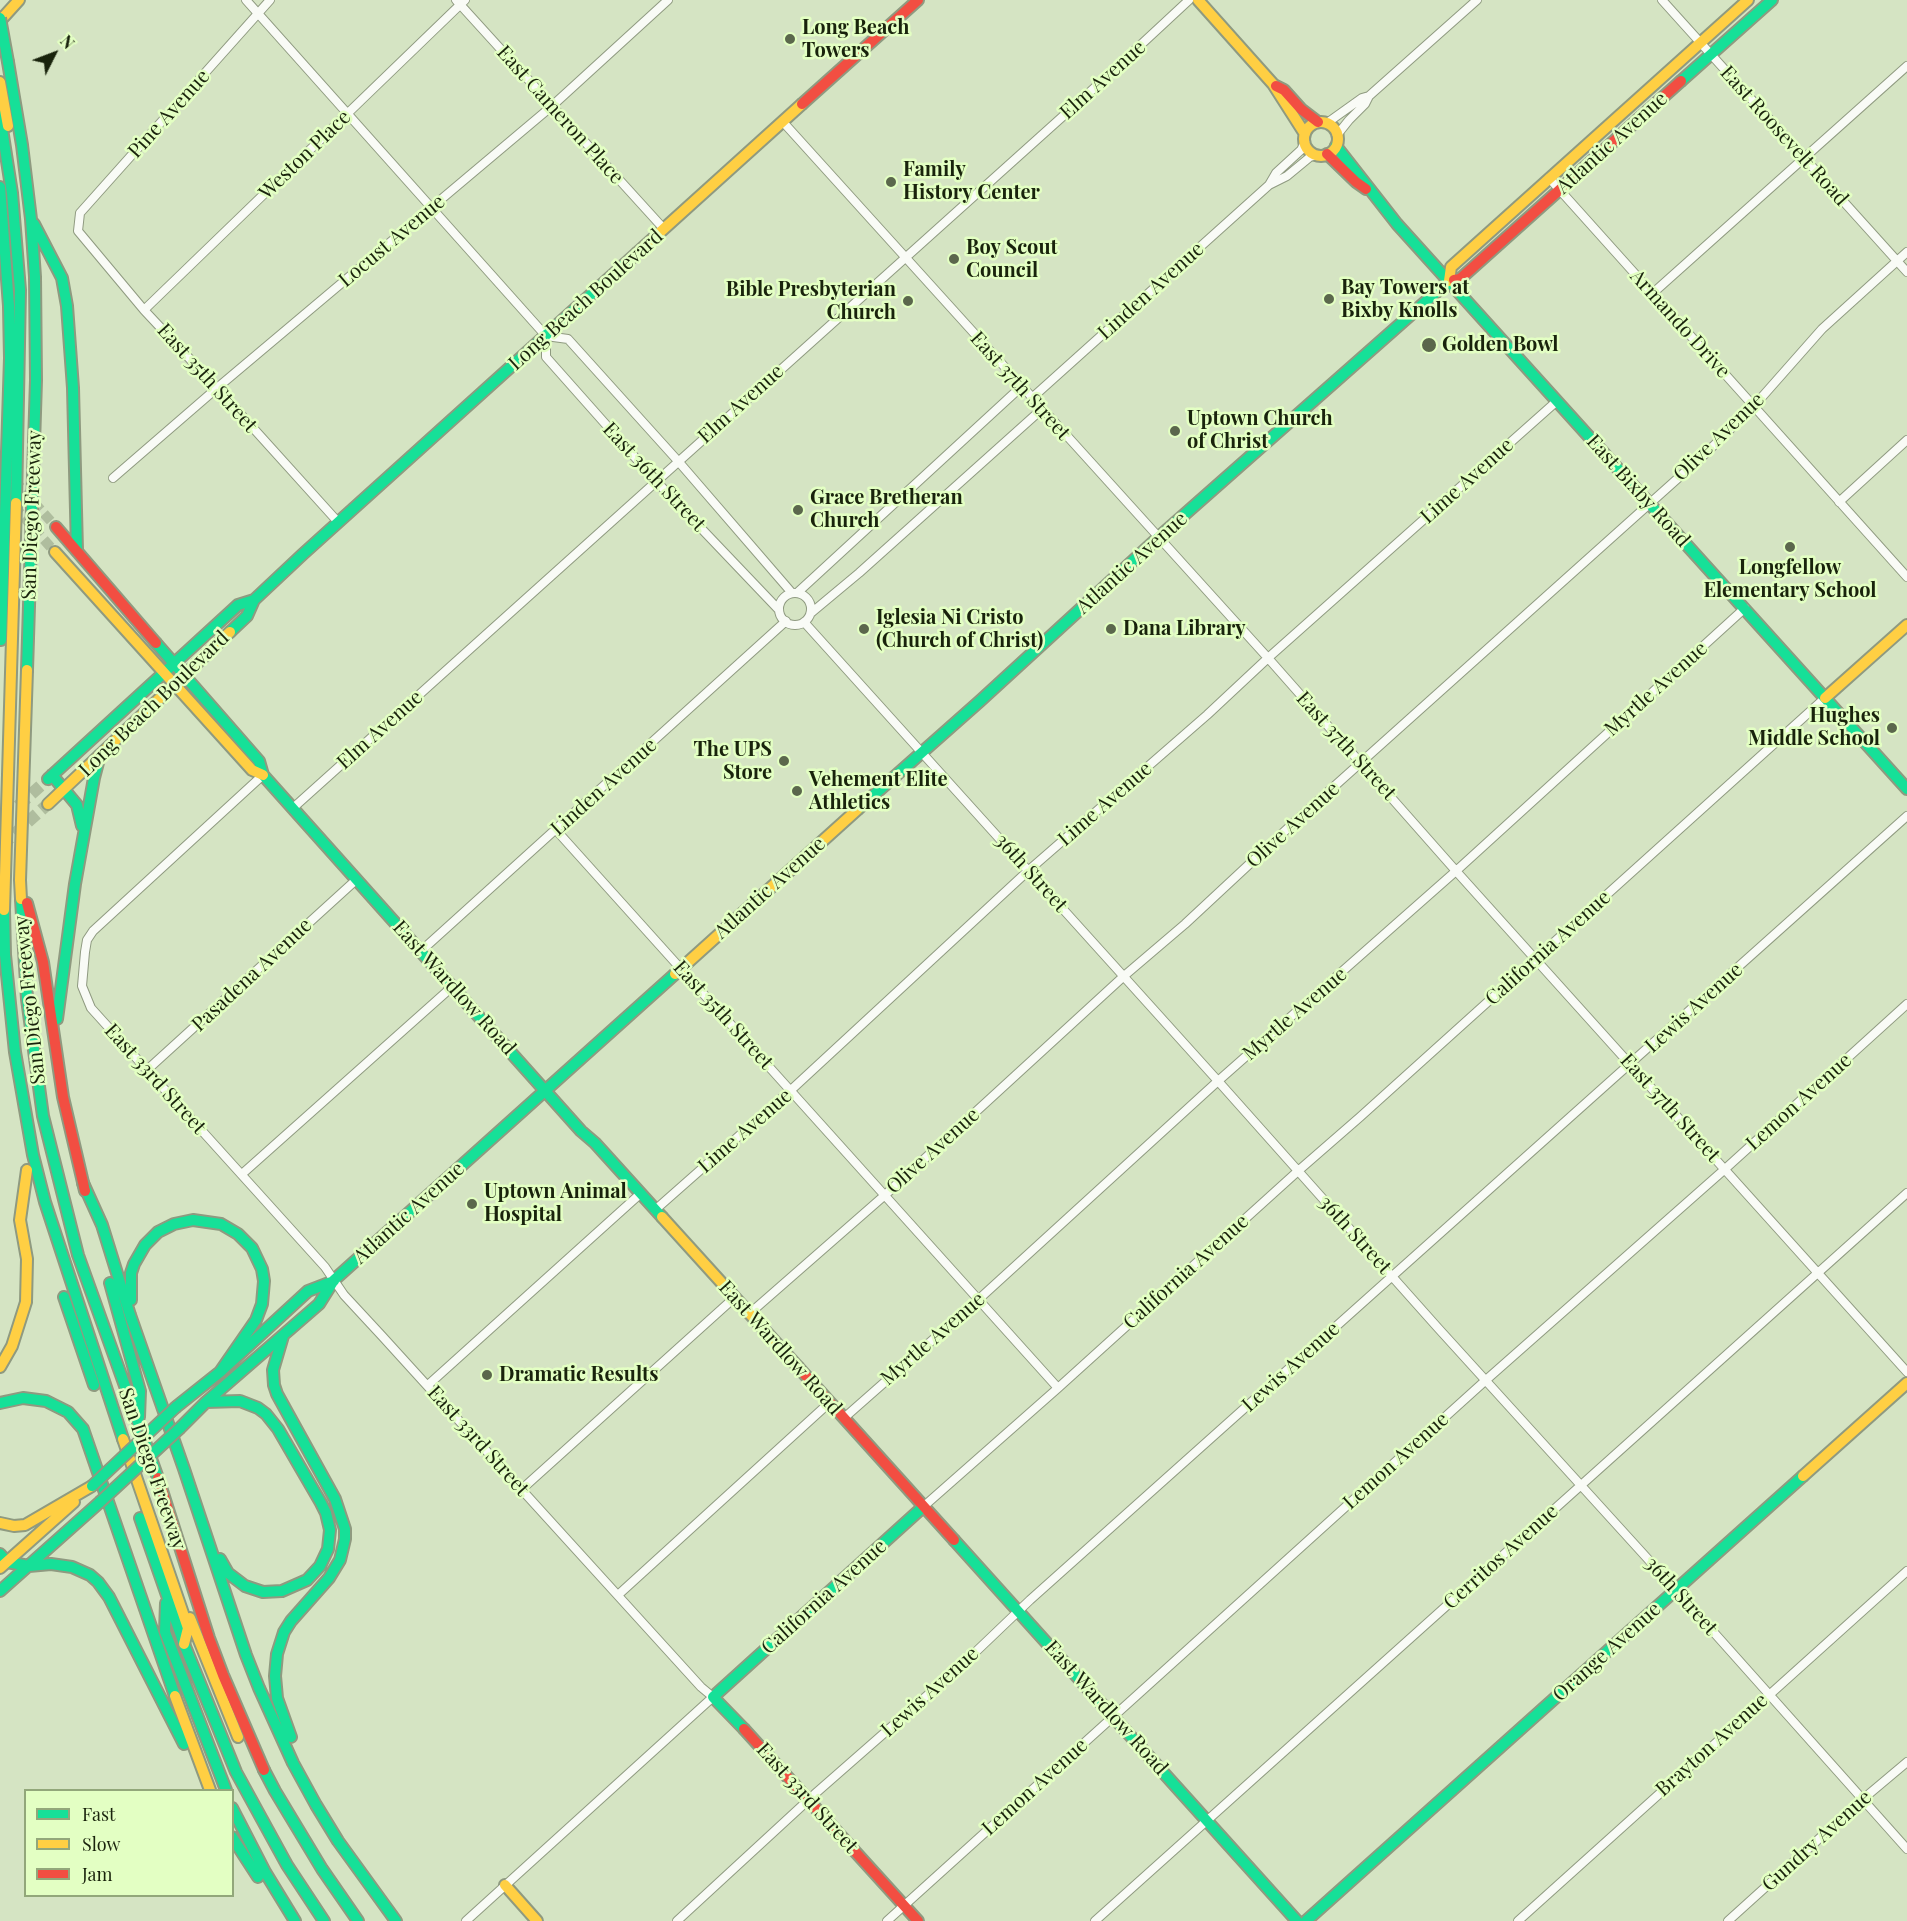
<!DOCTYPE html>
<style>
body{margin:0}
#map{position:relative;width:1907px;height:1921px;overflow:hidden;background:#d5e4c3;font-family:"Playfair Display",serif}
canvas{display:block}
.legend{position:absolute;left:24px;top:1789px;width:210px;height:108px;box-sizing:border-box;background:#e3ffc3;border:2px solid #92a77a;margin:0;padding:8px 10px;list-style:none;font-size:18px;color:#19230c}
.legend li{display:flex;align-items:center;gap:12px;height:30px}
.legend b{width:30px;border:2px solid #92a77a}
.north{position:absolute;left:24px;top:24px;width:60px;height:60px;-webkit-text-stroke:4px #e3ffc3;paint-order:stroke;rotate:48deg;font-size:16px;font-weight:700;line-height:24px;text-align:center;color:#19230c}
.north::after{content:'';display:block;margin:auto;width:21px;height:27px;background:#19230c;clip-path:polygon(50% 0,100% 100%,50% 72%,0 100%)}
</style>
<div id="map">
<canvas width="1907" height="1921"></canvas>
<ul class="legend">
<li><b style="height:8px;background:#16e098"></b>Fast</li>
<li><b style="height:8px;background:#ffcf43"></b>Slow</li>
<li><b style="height:8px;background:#f24e42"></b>Jam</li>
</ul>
<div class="north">N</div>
</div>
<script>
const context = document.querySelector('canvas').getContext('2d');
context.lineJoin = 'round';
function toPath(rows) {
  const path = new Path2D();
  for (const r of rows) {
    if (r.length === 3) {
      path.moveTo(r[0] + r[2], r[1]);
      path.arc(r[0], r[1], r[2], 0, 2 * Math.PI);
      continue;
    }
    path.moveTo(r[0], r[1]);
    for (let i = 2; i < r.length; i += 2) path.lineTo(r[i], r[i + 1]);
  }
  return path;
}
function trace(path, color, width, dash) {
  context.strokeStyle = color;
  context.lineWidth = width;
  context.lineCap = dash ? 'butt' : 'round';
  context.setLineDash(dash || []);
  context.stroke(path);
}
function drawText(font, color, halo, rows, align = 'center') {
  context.font = font + ' "Playfair Display",serif';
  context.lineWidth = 5;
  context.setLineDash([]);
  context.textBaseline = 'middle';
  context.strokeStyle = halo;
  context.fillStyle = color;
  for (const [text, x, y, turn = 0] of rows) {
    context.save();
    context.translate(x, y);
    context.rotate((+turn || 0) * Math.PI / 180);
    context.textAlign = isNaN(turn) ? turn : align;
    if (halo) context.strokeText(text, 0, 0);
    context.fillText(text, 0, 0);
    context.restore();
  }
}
trace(toPath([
 [14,480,56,527],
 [14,506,55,552]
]), '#afbd9e', 10, [10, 5]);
trace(toPath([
 [18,806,48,779],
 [1,846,48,804]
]), '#afbd9e', 12, [12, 6]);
const street = toPath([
 [246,0,546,336,568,339,678,461,792,593],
 [270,0,80,213,78,231,144,310,217,388,338,522],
 [456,0,664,229],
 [1662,0,1907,272],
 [1369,96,1477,0],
 [783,122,1268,658,1456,871,1907,1372],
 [1327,123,1362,98,1369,96,1365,104,1349,120,1337,135],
 [1305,142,1301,150,1276,173,1269,185,1287,176,1310,157,1317,155],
 [1549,178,1907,577],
 [1653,293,1907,66],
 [144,310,465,0],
 [546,336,546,357,656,481,779,610],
 [1033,397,1269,185],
 [113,478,217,388,552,106,668,0],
 [1839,502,1907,440],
 [797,593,1022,386],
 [795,609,16],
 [811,613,859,573,1042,409],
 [804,622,1218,1081,1438,1328,1676,1590,1907,1849],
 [263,775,93,931,87,940,85,952,82,986,91,1008,325,1267,344,1295,382,1336,701,1687,713,1697,466,1921],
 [293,808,1091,91,1189,0],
 [556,830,1058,1388],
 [421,951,786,621],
 [147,1070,356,880],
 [242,1174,453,986],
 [655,1210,791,1090,1029,870,1207,715,1268,658,1557,401],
 [749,1314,885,1195,1124,976,1185,924,1300,817,1705,454,1754,406,1822,329,1907,252],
 [428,1385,640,1194],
 [844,1418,979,1299,1218,1081,1456,871,1745,608],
 [522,1489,734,1298],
 [923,1507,1058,1388,1298,1171,1360,1117,1825,698],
 [618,1595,829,1403],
 [677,1921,817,1792,963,1664,1030,1600,1907,816],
 [887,1921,1486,1380,1725,1169,1907,1004],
 [1095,1921,1907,1193],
 [1518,1921,1907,1571],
 [1728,1921,1863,1799,1907,1762]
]);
const fast = toPath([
 [8,62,22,145,31,219,35,277,36,380,27,670],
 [1681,81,1772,0],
 [0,116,12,193,20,290,16,503],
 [1336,146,1397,224,1907,789],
 [0,187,9,306,10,358,1,640],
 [34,224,62,278,67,306,73,388,77,551],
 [230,632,247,616,254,600,303,554,637,253],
 [156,643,259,761,263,775,581,1131,595,1143,662,1217],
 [52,775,77,805,82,826],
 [48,779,238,605,254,600],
 [858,809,980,701,1159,537,1449,281,1454,280],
 [21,899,27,999,43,1116,78,1255,158,1478],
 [4,910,5,955,15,1052,33,1155,45,1202,123,1439],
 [57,1019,75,884,94,778,100,755],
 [83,1183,102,1225,130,1315,184,1469,246,1655,259,1688,293,1763,316,1805,338,1841,396,1921],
 [110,1283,140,1391,139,1417],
 [64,1297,94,1385],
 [131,1300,131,1273,134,1264,145,1245,158,1232,174,1224,193,1220,221,1224,238,1234,252,1248,262,1269,264,1281,262,1304,256,1320,220,1372],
 [283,1336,273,1370,274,1385,277,1394,335,1499,345,1529,345,1539,340,1560,329,1578,291,1621,284,1632,277,1654,275,1676,277,1698,291,1737],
 [206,1402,240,1401,258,1408,266,1414,278,1429,321,1503,326,1513,330,1530,328,1549,320,1566,307,1580,282,1591,263,1592,245,1586,228,1573,220,1559],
 [0,1403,23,1398,46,1401,68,1412,83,1429,175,1696],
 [176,1407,220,1372,308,1291,334,1281],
 [180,1428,206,1402,319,1304,334,1280,675,974],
 [140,1518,184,1644,236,1772,287,1865,324,1921],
 [954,1540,1297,1921],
 [0,1554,7,1562,29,1566,51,1564,72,1567,90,1575,98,1582,109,1597,184,1744],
 [0,1591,100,1502],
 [166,1603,165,1632,226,1790],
 [744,1729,713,1697,923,1507],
 [264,1770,275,1791,322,1869,358,1921],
 [232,1808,265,1872,295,1921],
 [232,1837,258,1877],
 [1306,1921,1803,1476]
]);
const slow = toPath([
 [1198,0,1273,84,1305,134],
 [0,21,19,0],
 [0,82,8,126],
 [1321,139,17],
 [637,253,802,104],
 [1449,281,1451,267,1748,0],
 [55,552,252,770,263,775],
 [1825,698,1907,625],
 [48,804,230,632],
 [21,899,20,880,27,670],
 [4,910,16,503],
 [675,974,858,809],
 [662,1217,798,1367],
 [0,1367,12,1346,26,1302,27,1259,20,1220,27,1170],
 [123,1439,188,1628,184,1644],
 [1803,1476,1907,1383],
 [0,1523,14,1526,25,1525,92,1486],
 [0,1568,74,1502],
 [190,1618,238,1737],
 [175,1696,210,1790],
 [505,1885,537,1921]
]);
const jam = toPath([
 [1276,86,1284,90,1301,109,1318,122],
 [802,104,918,0],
 [1327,154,1356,182,1366,189],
 [1454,280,1460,279,1681,81],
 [56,527,156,643],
 [27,903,43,962,63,1097,85,1191],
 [798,1367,954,1540],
 [158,1478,209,1638,223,1675,264,1770],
 [744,1729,918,1921]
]);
trace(street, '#8f9a80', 10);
trace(fast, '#8f9a80', 14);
trace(slow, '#8f9a80', 14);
trace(jam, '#8f9a80', 14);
trace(street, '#f9fbf6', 8);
trace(fast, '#16e098', 10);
trace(slow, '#ffcf43', 10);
trace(jam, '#f24e42', 10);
const fastBridge = toPath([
 [0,18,8,62],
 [92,1486,176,1407],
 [100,1502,180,1428]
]);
trace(fastBridge, '#8f9a80', 14, []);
trace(fastBridge, '#16e098', 10);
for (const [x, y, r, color] of [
 [790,39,6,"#5b674c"],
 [891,182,6,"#5b674c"],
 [954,259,6,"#5b674c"],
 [1329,299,6,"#5b674c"],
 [908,301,6,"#5b674c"],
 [1429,345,8,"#5b674c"],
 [1175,431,6,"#5b674c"],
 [798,510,6,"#5b674c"],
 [1790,547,6,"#5b674c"],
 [864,629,6,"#5b674c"],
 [1111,629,6,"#5b674c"],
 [1892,728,6,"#5b674c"],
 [784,761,6,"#5b674c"],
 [797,791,6,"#5b674c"],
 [472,1204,6,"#5b674c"],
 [487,1375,6,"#5b674c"]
]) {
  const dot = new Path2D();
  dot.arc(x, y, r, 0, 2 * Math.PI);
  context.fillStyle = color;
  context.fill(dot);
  trace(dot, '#e3ffc3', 2);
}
drawText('bold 20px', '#19230c', '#e3ffc3', [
 ["Long Beach",802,28],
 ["Towers",802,51],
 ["Family",903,170],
 ["History Center",903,193],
 ["Boy Scout",966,248],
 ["Council",966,271],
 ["Bay Towers at",1341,288],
 ["Bixby Knolls",1341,311],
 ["Bible Presbyterian",896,290,"right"],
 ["Church",896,313,"right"],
 ["Golden Bowl",1442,345],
 ["Uptown Church",1187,419],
 ["of Christ",1187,442],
 ["Grace Bretheran",810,498],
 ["Church",810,521],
 ["Longfellow",1790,568,"center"],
 ["Elementary School",1790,591,"center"],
 ["Iglesia Ni Cristo",876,618],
 ["(Church of Christ)",876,641],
 ["Dana Library",1123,629],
 ["Hughes",1880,716,"right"],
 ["Middle School",1880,739,"right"],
 ["The UPS",772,750,"right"],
 ["Store",772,773,"right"],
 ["Vehement Elite",809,780],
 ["Athletics",809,803],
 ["Uptown Animal",484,1192],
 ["Hospital",484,1215],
 ["Dramatic Results",499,1375]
], 'left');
drawText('20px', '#19230c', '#e3ffc3', [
 ["Elm Avenue",1103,80,-42],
 ["Pine Avenue",169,114,-48],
 ["East Cameron Place",560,115,48],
 ["East Roosevelt Road",1784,136,48],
 ["Atlantic Avenue",1612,143,-42],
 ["Weston Place",305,155,-44],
 ["Locust Avenue",392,241,-40],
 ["Linden Avenue",1151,291,-42],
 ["Long Beach Boulevard",586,300,-42],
 ["Armando Drive",1680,324,48],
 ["East 35th Street",207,378,48],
 ["East 37th Street",1020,386,48],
 ["Elm Avenue",741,404,-42],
 ["Olive Avenue",1719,437,-44],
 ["East 36th Street",654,477,47],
 ["Lime Avenue",1467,481,-42],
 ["East Bixby Road",1638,491,48],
 ["San Diego Freeway",32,515,-88],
 ["Atlantic Avenue",1132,563,-42],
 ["Myrtle Avenue",1656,689,-42],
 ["Long Beach Boulevard",154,704,-44],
 ["Elm Avenue",380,730,-42],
 ["East 37th Street",1346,746,48],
 ["Linden Avenue",604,787,-42],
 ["Lime Avenue",1105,804,-41],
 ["Olive Avenue",1293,825,-42],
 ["36th Street",1031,873,48],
 ["Atlantic Avenue",770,888,-42],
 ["California Avenue",1548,948,-42],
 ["Pasadena Avenue",252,975,-43],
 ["East Wardlow Road",454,988,48],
 ["San Diego Freeway",30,1000,-96],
 ["Lewis Avenue",1694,1008,-42],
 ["Myrtle Avenue",1295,1014,-41],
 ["East 35th Street",723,1015,48],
 ["East 33rd Street",155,1079,48],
 ["Lemon Avenue",1799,1102,-42],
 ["East 37th Street",1670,1108,48],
 ["Lime Avenue",745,1131,-41],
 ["Olive Avenue",933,1151,-42],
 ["Atlantic Avenue",409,1213,-42],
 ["36th Street",1355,1235,48],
 ["California Avenue",1186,1272,-42],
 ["Myrtle Avenue",933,1339,-41],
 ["East Wardlow Road",780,1348,48],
 ["Lewis Avenue",1291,1367,-42],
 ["East 33rd Street",478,1441,48],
 ["Lemon Avenue",1396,1461,-42],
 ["San Diego Freeway",152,1469,71],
 ["Cerritos Avenue",1501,1557,-42],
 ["36th Street",1681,1596,48],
 ["California Avenue",824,1597,-42],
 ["Orange Avenue",1607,1652,-42],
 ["Lewis Avenue",930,1692,-42],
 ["East Wardlow Road",1106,1708,48],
 ["Brayton Avenue",1712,1745,-42],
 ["Lemon Avenue",1035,1787,-42],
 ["East 33rd Street",807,1798,48],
 ["Gundry Avenue",1817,1841,-42]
]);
</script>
